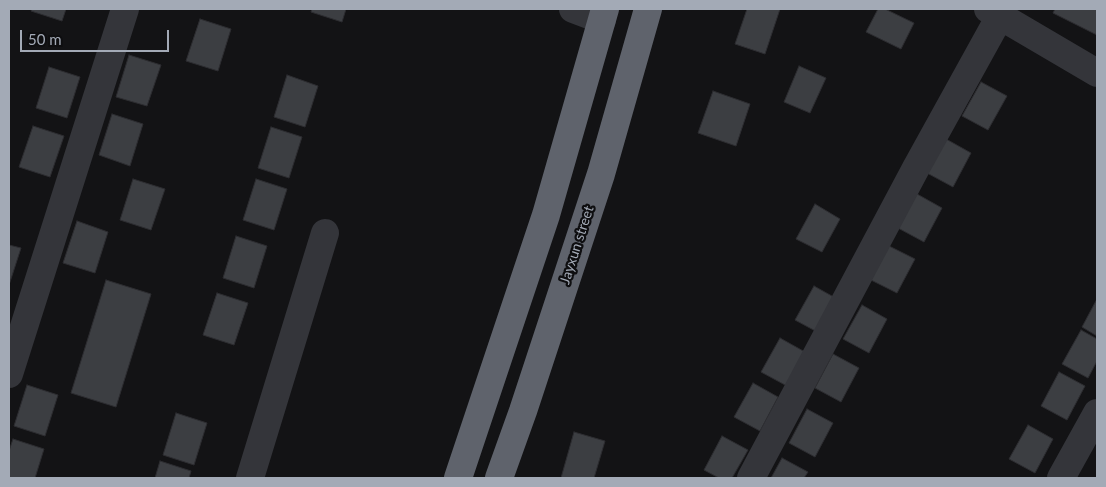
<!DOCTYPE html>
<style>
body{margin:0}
#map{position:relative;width:1106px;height:487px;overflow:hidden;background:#131315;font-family:Lato,sans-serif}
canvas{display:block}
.frame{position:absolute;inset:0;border:10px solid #a3aab6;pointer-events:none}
.scale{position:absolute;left:20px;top:30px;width:149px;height:22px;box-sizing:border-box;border:2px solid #a3aab6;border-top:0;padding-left:6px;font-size:15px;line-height:18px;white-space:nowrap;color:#a3aab6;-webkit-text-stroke:4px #0e0e10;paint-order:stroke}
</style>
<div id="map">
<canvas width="1106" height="487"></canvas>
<div class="frame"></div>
<div class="scale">50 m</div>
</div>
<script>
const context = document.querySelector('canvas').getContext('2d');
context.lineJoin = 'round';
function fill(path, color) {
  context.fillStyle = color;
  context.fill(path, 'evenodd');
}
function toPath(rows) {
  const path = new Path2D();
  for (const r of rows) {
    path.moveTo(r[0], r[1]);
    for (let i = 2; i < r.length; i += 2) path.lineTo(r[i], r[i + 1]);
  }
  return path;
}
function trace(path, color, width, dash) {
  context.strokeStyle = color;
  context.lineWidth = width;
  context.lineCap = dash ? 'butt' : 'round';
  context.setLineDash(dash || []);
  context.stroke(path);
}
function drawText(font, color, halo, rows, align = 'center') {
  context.font = font + ' Lato,sans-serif';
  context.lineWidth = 4.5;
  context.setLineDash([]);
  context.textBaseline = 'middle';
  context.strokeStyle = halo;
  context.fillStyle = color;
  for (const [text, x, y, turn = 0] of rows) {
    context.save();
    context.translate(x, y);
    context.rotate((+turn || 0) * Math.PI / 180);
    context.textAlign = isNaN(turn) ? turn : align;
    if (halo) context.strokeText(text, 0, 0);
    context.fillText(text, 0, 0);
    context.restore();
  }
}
const building = toPath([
 [32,9,66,9,62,21,31,11,32,9],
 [312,9,346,9,342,22,311,12,312,9],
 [747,9,780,9,765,54,735,44,747,9],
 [878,9,885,9,914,23,901,49,866,32,878,9],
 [1055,9,1097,9,1097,35,1053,13,1055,9],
 [200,19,231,29,218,71,186,61,200,19],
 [129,55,161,65,147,106,116,97,129,55],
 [799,66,826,78,810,113,784,102,799,66],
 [49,67,80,77,67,118,36,108,49,67],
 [287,75,318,86,305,127,274,117,287,75],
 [981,82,1007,96,988,130,962,116,981,82],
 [713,91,750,104,736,146,698,133,713,91],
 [112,114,143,124,130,166,99,155,112,114],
 [33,126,64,136,50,177,19,167,33,126],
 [271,127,302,137,289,178,258,168,271,127],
 [946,139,971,153,953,187,927,173,946,139],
 [133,179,165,189,151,230,120,220,133,179],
 [256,179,287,189,274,230,243,220,256,179],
 [917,194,942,208,924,242,898,228,917,194],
 [815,204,840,219,822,252,796,239,815,204],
 [77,221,108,232,95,273,63,263,77,221],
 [236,236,267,246,254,288,223,278,236,236],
 [9,245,21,248,9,285,9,245],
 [889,246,915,259,897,293,871,280,889,246],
 [106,280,151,294,116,407,71,393,106,280],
 [814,286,839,300,821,334,795,320,814,286],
 [217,293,248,303,234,345,203,335,217,293],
 [1097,299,1097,336,1082,327,1097,299],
 [862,305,887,319,869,353,843,339,862,305],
 [1081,330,1097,339,1097,361,1088,378,1062,364,1081,330],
 [780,338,805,352,787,386,761,372,780,338],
 [833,354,859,368,841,402,815,388,833,354],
 [1059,372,1085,386,1067,420,1041,406,1059,372],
 [753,383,778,397,760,431,734,417,753,383],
 [27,385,58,395,45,436,14,426,27,385],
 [807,409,833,423,815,457,789,443,807,409],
 [176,413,207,423,194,465,163,455,176,413],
 [1028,425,1053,439,1035,473,1009,459,1028,425],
 [574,432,605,441,594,478,561,478,574,432],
 [722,436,748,450,732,478,719,478,704,470,722,436],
 [13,439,44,449,35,478,9,478,9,451,13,439],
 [782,458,808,472,804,478,771,478,782,458],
 [160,461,191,471,189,478,155,478,160,461]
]);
fill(building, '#3c3e42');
trace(building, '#2d2d31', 1);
trace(toPath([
 [573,9,602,20],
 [988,9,1097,73],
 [9,374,125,9],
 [250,478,325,233],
 [751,478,916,168,1000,16],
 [1061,478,1097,413]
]), '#34353a', 28);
trace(toPath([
 [458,478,546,215,605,9],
 [499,478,523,411,601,174,648,9]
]), '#5f636c', 28);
drawText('14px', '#a3aab6', '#0e0e10', [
 ["Jayxun street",577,245,-72]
]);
</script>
